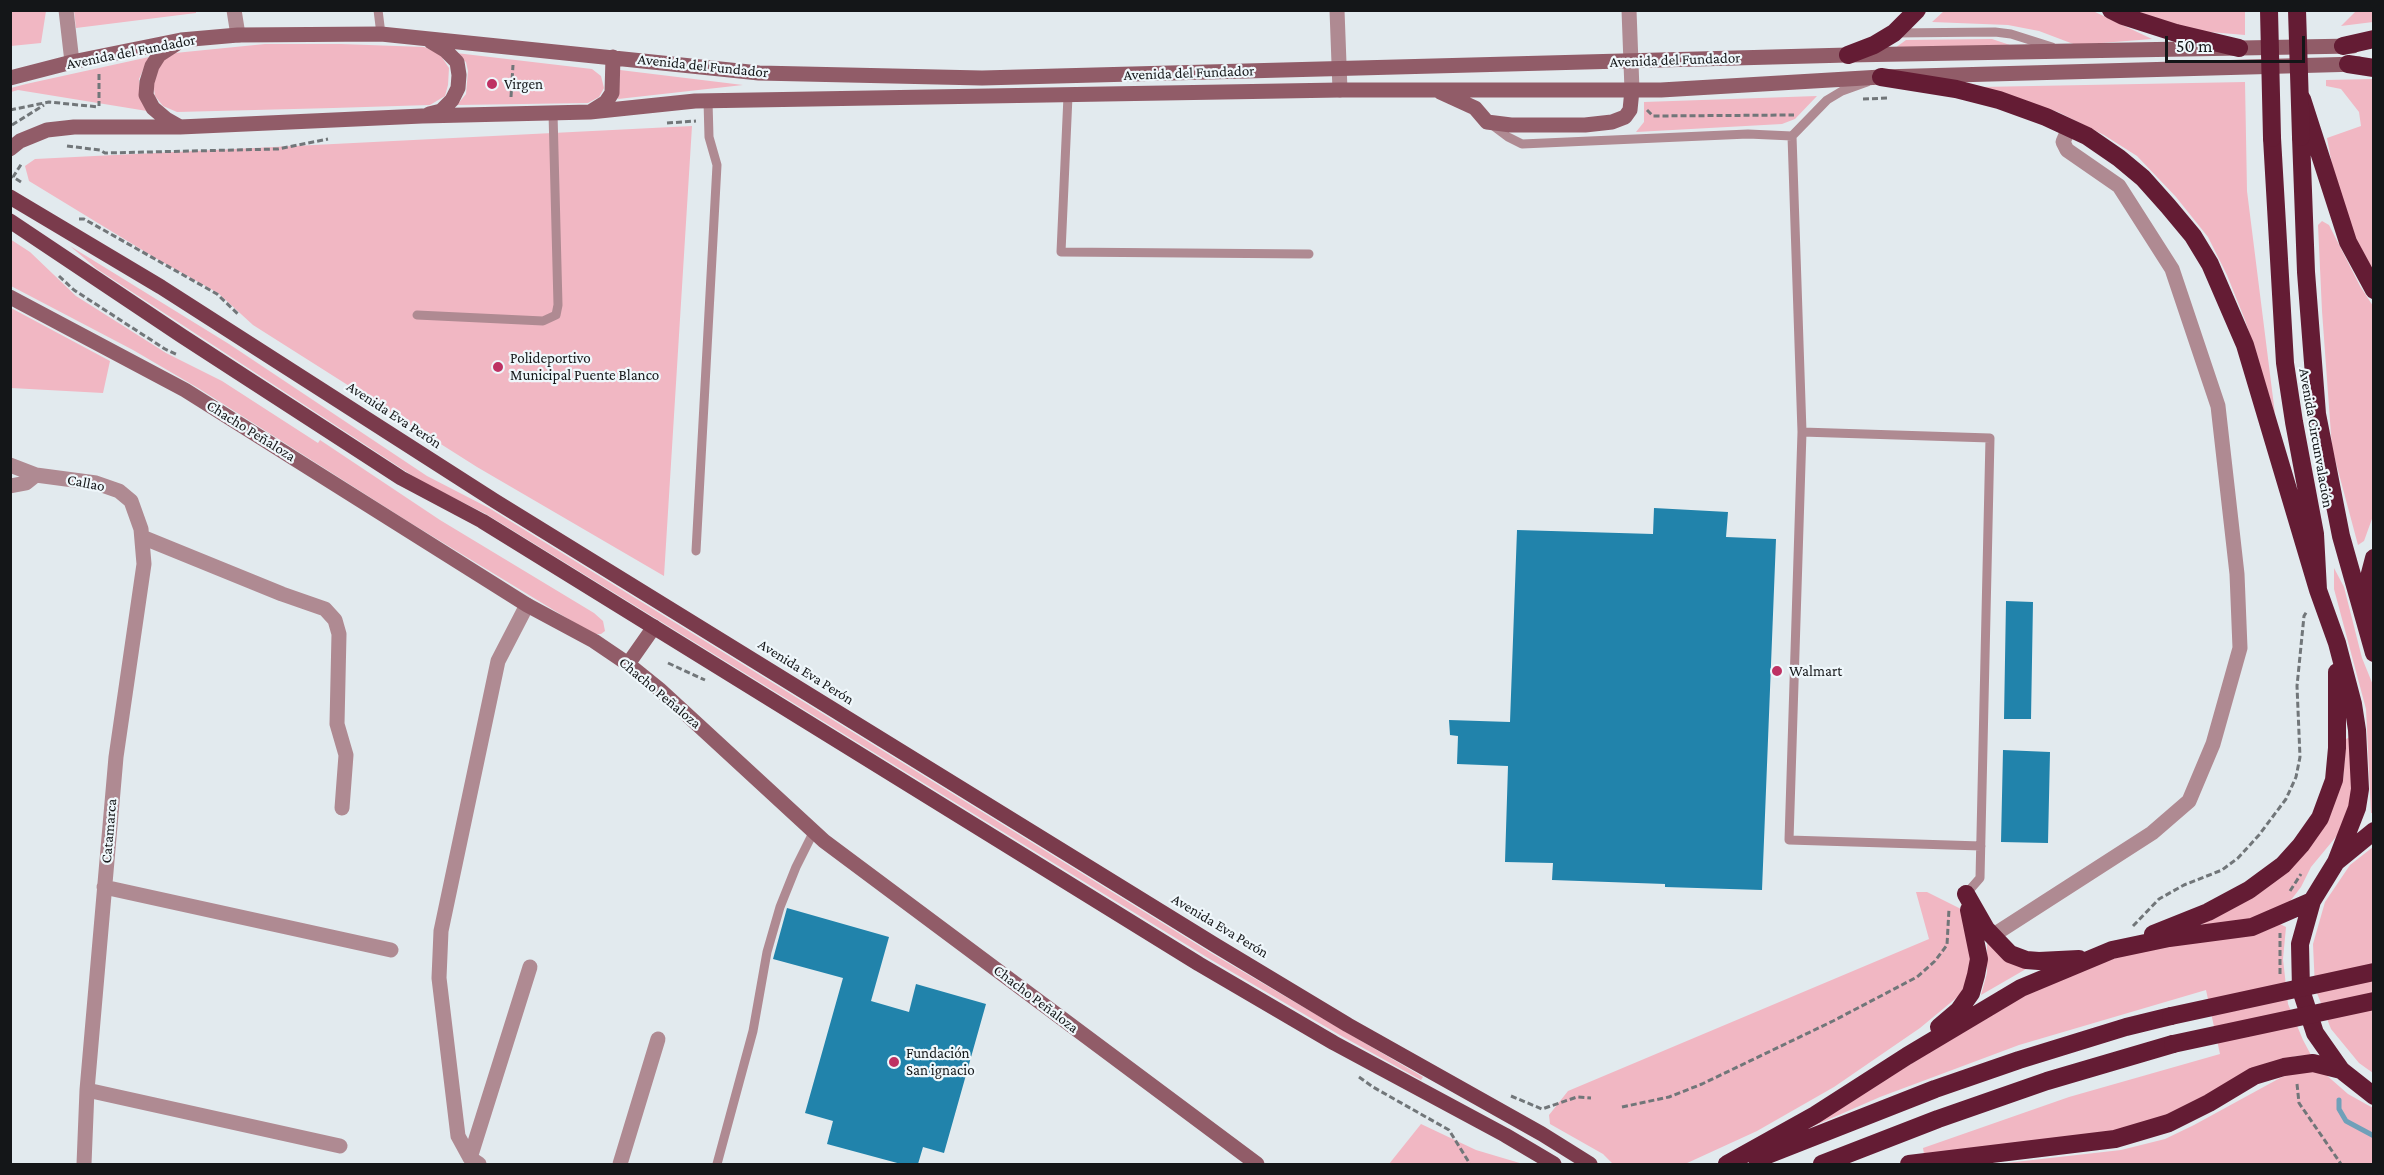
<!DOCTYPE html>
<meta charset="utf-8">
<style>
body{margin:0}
#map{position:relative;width:2384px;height:1175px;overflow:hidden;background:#e2eaee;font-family:"Crimson Pro",serif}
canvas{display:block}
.frame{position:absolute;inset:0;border:12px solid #141618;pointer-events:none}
.scale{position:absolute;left:2165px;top:36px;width:140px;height:27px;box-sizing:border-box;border:3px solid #141618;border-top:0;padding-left:8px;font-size:18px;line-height:21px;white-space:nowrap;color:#141618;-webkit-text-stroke:4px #eff7fb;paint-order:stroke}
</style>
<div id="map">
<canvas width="2384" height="1175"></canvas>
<div class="frame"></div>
<div class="scale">50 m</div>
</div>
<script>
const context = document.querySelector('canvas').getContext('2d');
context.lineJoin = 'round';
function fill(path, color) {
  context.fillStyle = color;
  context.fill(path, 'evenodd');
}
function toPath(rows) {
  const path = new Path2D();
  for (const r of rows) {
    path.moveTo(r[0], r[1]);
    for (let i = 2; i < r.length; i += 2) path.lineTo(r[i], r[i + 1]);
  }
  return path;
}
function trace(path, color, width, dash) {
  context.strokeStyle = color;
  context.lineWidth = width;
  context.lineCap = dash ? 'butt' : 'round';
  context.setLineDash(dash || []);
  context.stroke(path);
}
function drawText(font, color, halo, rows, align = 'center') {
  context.font = font + ' "Crimson Pro",serif';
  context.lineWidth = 4.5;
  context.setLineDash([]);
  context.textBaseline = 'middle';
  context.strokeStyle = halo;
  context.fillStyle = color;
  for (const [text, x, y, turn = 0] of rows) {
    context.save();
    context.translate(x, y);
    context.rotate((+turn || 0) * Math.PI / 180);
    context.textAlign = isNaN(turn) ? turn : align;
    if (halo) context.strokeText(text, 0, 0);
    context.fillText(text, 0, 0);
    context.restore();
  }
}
fill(toPath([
 [11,10,46,11,41,43,11,46],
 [196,11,196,13,76,28,74,11],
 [1944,11,2093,11,2152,39,2076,45,2039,31,2008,25,1932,22],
 [2130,11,2245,11,2245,35,2198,31],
 [2356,11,2373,11,2373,22,2341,26],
 [1992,39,2013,46,1895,48,1906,40],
 [265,44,341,44,424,47,439,53,449,68,448,85,445,96,430,105,333,108,177,112,163,106,155,96,153,83,162,60,175,53],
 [456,53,592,69,601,76,604,88,599,97,588,103,457,105,466,94,468,71,466,62],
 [149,57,139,79,141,98,147,111,18,90,11,92,11,88,26,84],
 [620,70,743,85,618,99],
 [2373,79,2373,272,2352,232,2333,170,2327,138,2361,126,2359,112,2341,89,2326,86,2326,80],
 [2245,82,2247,191,2275,414,2245,320,2227,275,2208,237,2176,197,2137,156,2104,135,2058,112,1980,87],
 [1817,96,1795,119,1782,124,1636,132,1644,122,1644,102],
 [692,126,664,576,477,467,253,325,218,293,157,259,29,181,25,166,35,159,55,158],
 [2322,221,2329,225,2360,286,2373,306,2373,516,2364,541,2358,545,2332,448,2322,311,2318,225],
 [10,239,30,252,76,296,166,353,222,381,318,443,320,440,440,520,594,613,603,621,605,631,601,634,593,634,409,522,198,388,133,350,11,286],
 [70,246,229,344,427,476,489,508,1211,953,1423,1077,1421,1080,1338,1034,1208,958,486,514,422,482,97,269],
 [11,308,110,361,103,393,11,388],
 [2334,568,2344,587,2362,658,2373,685,2374,813,2371,813,2366,709,2334,589],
 [2352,736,2352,800,2340,832,2311,867,2301,887,2288,904,2266,917,2203,928,2202,921,2242,903,2281,877,2329,815,2343,780,2346,739],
 [2373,847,2373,1073,2359,1063,2331,1029,2315,988,2313,944,2325,902,2350,865],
 [1916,892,1927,892,1963,910,1972,968,1961,994,1920,1028,1834,1087,1757,1131,1685,1164,1613,1164,1603,1154,1550,1124,1549,1115,1568,1091,1929,939],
 [2280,924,2286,927,2283,959,2288,1004,2303,1040,2311,1055,2296,1056,2273,1063,2185,1108,2130,1129,1924,1154,1923,1148,2069,1097,2220,1054,2206,990,2019,1045,1880,1097,1802,1131,2016,999,2080,970,2119,957,2167,945,2255,935],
 [1987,940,2026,969,1981,995,1987,973],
 [2311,1070,2324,1073,2348,1094,2373,1108,2373,1164,1997,1164,2121,1150,2165,1139,2194,1125,2280,1078,2296,1071],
 [1421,1124,1476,1150,1523,1164,1389,1164]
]), '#f1b7c3');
trace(toPath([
 [2339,1100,2339,1109,2346,1121,2374,1136]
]), '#70a0b9', 5);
fill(toPath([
 [1654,508,1728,512,1726,537,1776,539,1762,890,1665,887,1665,884,1552,880,1553,863,1505,862,1508,766,1457,764,1458,736,1450,735,1449,720,1510,722,1517,530,1653,534],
 [2006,601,2033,602,2031,719,2004,719],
 [2003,750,2050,752,2048,843,2001,842],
 [787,908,889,937,871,1001,909,1012,916,984,986,1004,944,1153,923,1147,918,1164,901,1164,827,1144,833,1121,805,1113,843,978,773,959]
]), '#2183ab');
trace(toPath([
 [99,74,99,106],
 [511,97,513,65],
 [1863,99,1889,98],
 [10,110,49,102,99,107],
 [1647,110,1653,116,1794,115],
 [667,123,696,121],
 [12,125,44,105],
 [67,146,100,150,105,153,278,149,328,139],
 [21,182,13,177,22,163],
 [79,219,84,219,217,294,239,315],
 [59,276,74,290,165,349,178,355],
 [668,663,705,680],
 [2290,891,2301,874],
 [2133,926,2159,899,2184,885,2222,870,2238,858,2259,835,2286,799,2296,777,2300,757,2297,686,2304,616,2307,611],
 [2280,974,2280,933],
 [1359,1077,1373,1087,1449,1130,1470,1164],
 [2297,1084,2299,1103,2341,1164],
 [1511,1096,1542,1109,1577,1097,1591,1098],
 [1622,1107,1669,1097,1702,1084,1833,1021,1917,977,1935,961,1947,945,1949,909]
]), '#717679', 3, [6, 3]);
trace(toPath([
 [378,10,381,34],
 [1894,33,1995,32,2011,34,2052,47],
 [1068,96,1061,252,1309,254],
 [1492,125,1508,137,1522,144,1748,134,1792,136,1827,100,1842,91,1867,82],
 [1792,136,1802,432,1789,840,1981,846],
 [417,315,543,321,556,315,558,305,553,113],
 [1802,432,1990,438,1980,878,1966,894],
 [696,551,717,165,709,137,708,101],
 [717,1164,753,1031,767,952,780,907,796,867,814,831]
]), '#af8a92', 9);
trace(toPath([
 [66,10,72,62],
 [234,10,238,35],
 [1337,10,1340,90],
 [1629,10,1632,90],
 [10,465,36,475,96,483,119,491,131,501,141,529,144,564,116,757,87,1090,84,1164],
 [10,486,26,483,36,475],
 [142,537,282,594,325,609,335,620,339,634,337,724,346,755,342,808],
 [104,887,391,950],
 [1992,936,2152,833,2189,801,2213,744,2240,648,2237,574,2218,406,2172,269,2119,186,2067,150,2063,142,2069,128],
 [87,1090,340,1146],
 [470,1158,530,967],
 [479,1164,470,1158,458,1136,439,978,441,931,498,661,527,605],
 [620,1164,658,1039]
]), '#af8a92', 15);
trace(toPath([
 [176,44,159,55,152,66,147,82,146,95,153,108,166,119,180,127],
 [10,78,72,62,181,40,238,35,381,34,759,73,982,78,1848,55,2353,46],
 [1440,92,1475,108,1487,122,1511,125,1585,125,1612,122,1625,117,1630,110,1632,90],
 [590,112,606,102,612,93,613,57],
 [429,114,441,111,452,100,458,88,459,75,457,62,445,50,430,41],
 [10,149,20,141,47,130,74,127,180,127,422,116,590,112,695,101,1340,90,1661,90,1881,77,2359,64],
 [10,297,185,390,527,605,594,641,628,664,659,689,824,841,1257,1164],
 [628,664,654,627]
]), '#915c68', 15);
trace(toPath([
 [10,197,161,287,495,501,1215,945,1348,1025,1542,1134,1590,1164],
 [10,221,182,336,401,478,482,521,1199,964,1334,1043,1505,1135,1554,1164]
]), '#7a3b4c', 15);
trace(toPath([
 [2111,10,2123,16,2176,33,2239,48],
 [2343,46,2374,39],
 [1848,55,1874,45,1894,33,1917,10],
 [2348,64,2374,68],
 [1881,77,1956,89,1999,100,2046,117,2087,136,2119,158,2143,178,2168,206,2193,236,2210,264,2245,345,2318,590],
 [2302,99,2348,242,2374,290],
 [2301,137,2306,272,2317,414,2341,536,2374,653],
 [2272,138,2285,363,2294,422,2315,534,2318,590,2337,643,2353,704,2357,730,2360,789,2357,808,2336,862],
 [2367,613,2368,581,2374,558],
 [2374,831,2336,862,2312,901,2300,944,2301,990,2315,1033,2341,1070,2374,1096],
 [1966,894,1986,929,2010,954,2026,960,2039,961,2079,959],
 [2153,934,2208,912,2249,890,2283,865,2301,845,2320,818,2334,780,2337,748,2337,672],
 [1939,1027,1959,1010,1971,993,1976,975,1979,959,1969,910],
 [1757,1159,1935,1089,2019,1060,2126,1027,2171,1016],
 [1727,1164,1815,1115,1907,1056,2021,988,2112,950,2169,938,2252,927,2312,901],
 [1822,1164,1938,1119,2047,1081,2173,1044],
 [1909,1164,2115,1139,2169,1123,2209,1103,2254,1076,2284,1067,2313,1063,2341,1070]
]), '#641c34', 18);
trace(toPath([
 [2269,10,2272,138],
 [2297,10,2301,137],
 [2171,1016,2374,972],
 [2173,1044,2374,1001]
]), '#641c34', 18);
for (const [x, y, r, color] of [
 [492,84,6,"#be3163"],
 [498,367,6,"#be3163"],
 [1777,671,6,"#be3163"],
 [894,1062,6,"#be3163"]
]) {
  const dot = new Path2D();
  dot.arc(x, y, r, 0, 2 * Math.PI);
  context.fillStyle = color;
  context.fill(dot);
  trace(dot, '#eff7fb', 2);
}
drawText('15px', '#141618', '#eff7fb', [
 ["Avenida del Fundador",131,52,-11],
 ["Avenida del Fundador",1675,60,-2],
 ["Avenida del Fundador",703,66,6],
 ["Avenida del Fundador",1189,73,-2],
 ["Avenida Eva Perón",394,415,33],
 ["Chacho Peñaloza",251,431,32],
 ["Avenida Circunvalación",2316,438,80],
 ["Callao",86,483,11],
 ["Avenida Eva Perón",806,672,32],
 ["Chacho Peñaloza",660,693,40],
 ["Catamarca",109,831,-85],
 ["Avenida Eva Perón",1220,926,31],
 ["Chacho Peñaloza",1036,999,37]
]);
drawText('15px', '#141618', '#eff7fb', [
 ["Virgen",504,84],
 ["Polideportivo",510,358],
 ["Municipal Puente Blanco",510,375],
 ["Walmart",1789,671],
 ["Fundación",906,1053],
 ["San ignacio",906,1070]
], 'left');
</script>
